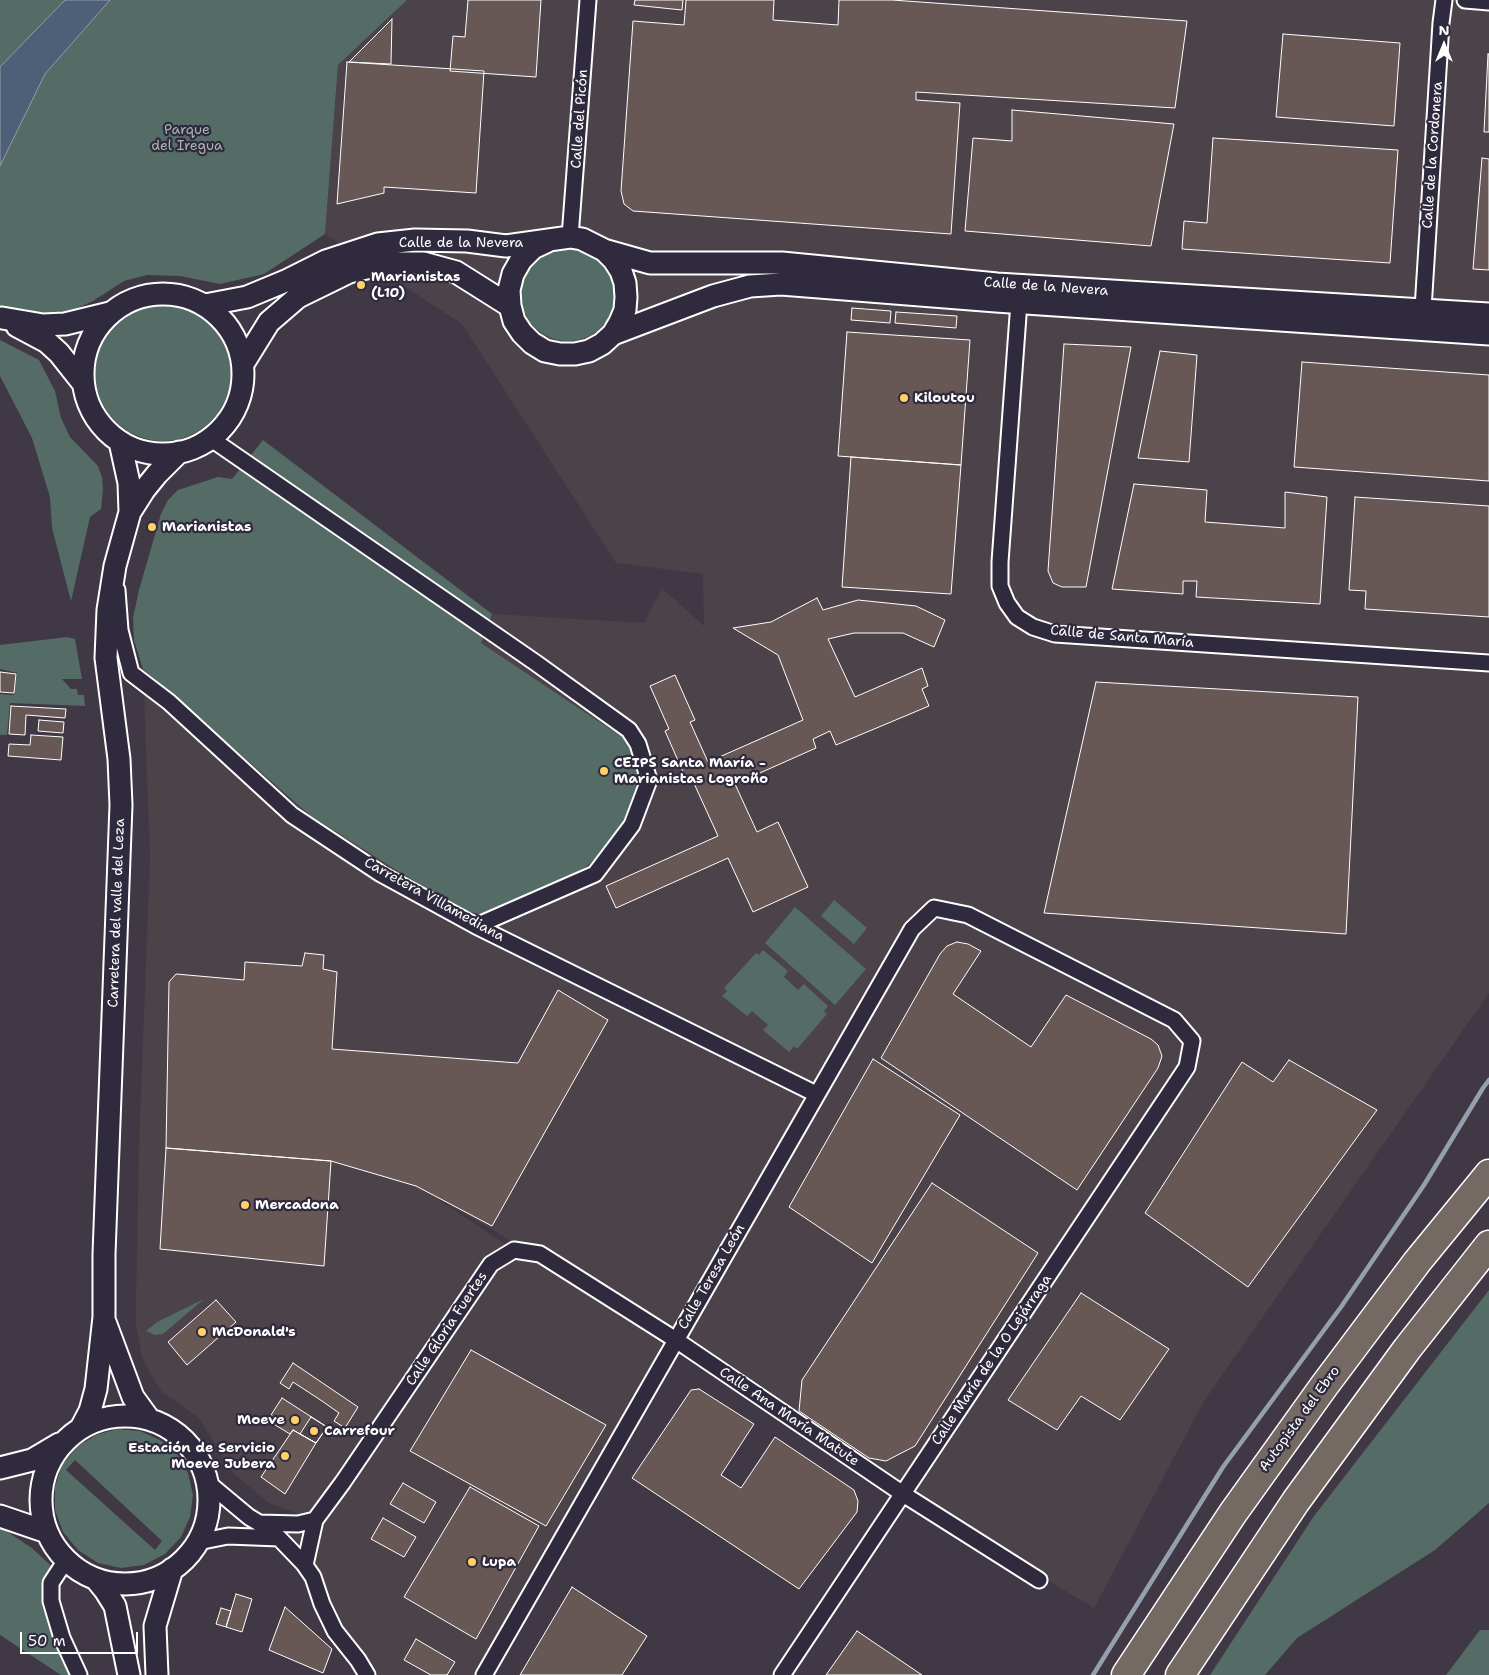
<!DOCTYPE html>
<meta charset="utf-8">
<style>
body{margin:0}
#map{position:relative;width:1489px;height:1675px;overflow:hidden;background:#403844;font-family:"Shantell Sans",sans-serif}
canvas{display:block}
.north{position:absolute;left:1419px;top:20px;width:50px;height:50px;-webkit-text-stroke:4px #2f2a3d;paint-order:stroke;rotate:0deg;font-size:14px;font-weight:700;line-height:20px;text-align:center;color:#fff}
.north::after{content:'';display:block;margin:auto;width:18px;height:22px;background:#fff;clip-path:polygon(50% 0,100% 100%,50% 72%,0 100%)}
.scale{position:absolute;left:20px;top:1632px;width:118px;height:22px;box-sizing:border-box;border:2px solid #fff;border-top:0;padding-left:6px;font-size:15px;line-height:18px;white-space:nowrap;color:#fff;-webkit-text-stroke:4px #2f2a3d;paint-order:stroke}
</style>
<div id="map">
<canvas width="1489" height="1675"></canvas>
<div class="north">N</div>
<div class="scale">50 m</div>
</div>
<script>
const context = document.querySelector('canvas').getContext('2d');
context.lineJoin = 'round';
function fill(path, color) {
  context.fillStyle = color;
  context.fill(path, 'evenodd');
}
function toPath(rows) {
  const path = new Path2D();
  for (const r of rows) {
    if (r.length === 3) {
      path.moveTo(r[0] + r[2], r[1]);
      path.arc(r[0], r[1], r[2], 0, 2 * Math.PI);
      continue;
    }
    path.moveTo(r[0], r[1]);
    for (let i = 2; i < r.length; i += 2) path.lineTo(r[i], r[i + 1]);
  }
  return path;
}
function trace(path, color, width, dash) {
  context.strokeStyle = color;
  context.lineWidth = width;
  context.lineCap = dash ? 'butt' : 'round';
  context.setLineDash(dash || []);
  context.stroke(path);
}
function drawText(font, color, halo, rows, align = 'center') {
  context.font = font + ' "Shantell Sans",sans-serif';
  context.lineWidth = 4.5;
  context.setLineDash([]);
  context.textBaseline = 'middle';
  context.strokeStyle = halo;
  context.fillStyle = color;
  for (const [text, x, y, turn = 0] of rows) {
    context.save();
    context.translate(x, y);
    context.rotate((+turn || 0) * Math.PI / 180);
    context.textAlign = isNaN(turn) ? turn : align;
    if (halo) context.strokeText(text, 0, 0);
    context.fillText(text, 0, 0);
    context.restore();
  }
}
fill(toPath([
 [407,0,1489,0,1489,993,1204,1401,1094,1608,903,1494,676,1340,484,1675,367,1675,279,1538,314,1520,269,1503,233,1473,199,1418,162,1392,154,1380,142,1357,136,1325,136,1299,139,1146,150,857,143,669,134,640,133,618,139,590,161,514,168,500,178,490,218,477,232,479,263,440,492,614,644,623,662,588,704,626,703,574,616,563,462,324,325,234,338,65],
 [461,910,472,913,495,911,497,916,497,928],
 [427,1192,495,1231,527,1251,514,1250]
]), '#4c4249');
fill(toPath([
 [0,0,65,0,0,67],
 [110,0,407,0,338,65,325,234,264,274,220,284,180,276,147,275,124,281,93,301,71,311,0,323,0,166,45,74],
 [568,294,47],
 [163,373,68],
 [0,340,39,360,55,391,61,418,70,437,98,466,102,477,103,490,101,509,90,517,71,601,52,528,50,497,32,438,0,376],
 [263,440,492,614,481,643,622,737,630,749,640,778,639,797,633,812,592,862,566,881,484,915,458,909,311,816,143,669,134,640,133,618,139,590,161,514,168,500,178,490,218,477,232,479],
 [67,637,75,639,82,679,62,679,71,689,77,689,78,695,84,695,85,706,10,703,7,735,0,735,0,694,14,695,17,673,0,669,0,645],
 [834,900,867,928,854,944,821,916],
 [795,907,866,969,835,1005,765,943],
 [763,950,788,971,784,977,798,990,804,984,828,1006,824,1011,827,1014,797,1049,794,1046,789,1052,763,1030,768,1025,752,1011,747,1016,722,996,727,991,724,988,756,953,759,955],
 [1489,1290,1489,1503,1435,1550,1297,1638,1265,1675,1210,1675,1314,1516],
 [204,1299,163,1334,155,1335,146,1331,157,1322],
 [117,1429,140,1431,160,1440,177,1454,188,1473,193,1495,190,1517,181,1537,165,1554,144,1565,121,1568,98,1563,78,1550,63,1532,55,1510,55,1487,62,1465,77,1447,96,1435],
 [75,1460,162,1541,155,1550,66,1470],
 [0,1529,6,1531,32,1548,64,1578,59,1588,54,1605,78,1675,61,1675,0,1635],
 [1480,1630,1489,1630,1489,1675,1446,1675]
]), '#546b66');
const water = toPath([
 [65,0,110,0,45,74,0,166,0,67,65,0]
]);
fill(water, '#4e5f78');
trace(water, '#959fae', 1);
trace(toPath([
 [1093,1675,1223,1467,1341,1307,1424,1185,1483,1088,1489,1080]
]), '#959fae', 4.5);
const building = toPath([
 [468,0,541,0,536,77,450,71,453,36,465,37,468,0],
 [635,0,683,0,682,10,634,5,635,0],
 [686,0,774,0,773,20,838,25,839,0,892,0,1187,21,1175,108,916,92,916,100,960,103,951,234,633,211,624,204,621,191,633,21,684,25,686,0],
 [392,19,391,64,349,62,392,19],
 [1283,34,1400,43,1394,126,1276,117,1283,34],
 [1488,54,1489,54,1489,132,1484,132,1488,54],
 [347,62,484,71,476,193,384,187,384,193,337,204,347,62],
 [1012,110,1174,124,1151,246,965,231,973,138,1012,141,1012,110],
 [1213,138,1398,150,1390,263,1182,249,1184,221,1207,223,1213,138],
 [1482,158,1489,159,1489,270,1473,269,1482,158],
 [852,308,891,311,890,323,851,320,852,308],
 [896,312,957,316,956,328,895,323,896,312],
 [847,332,970,340,961,465,838,456,847,332],
 [1064,344,1131,347,1086,587,1062,587,1053,583,1048,571,1064,344],
 [1160,351,1197,355,1189,462,1138,458,1160,351],
 [1302,362,1489,375,1489,481,1294,467,1302,362],
 [851,457,961,465,951,594,842,587,851,457],
 [1134,484,1207,490,1205,522,1285,528,1285,492,1327,497,1320,604,1196,597,1197,581,1183,581,1183,594,1112,589,1134,484],
 [1355,497,1489,506,1489,617,1365,609,1366,591,1349,590,1355,497],
 [817,598,823,610,858,600,916,606,945,620,934,647,903,633,854,633,828,639,855,697,922,668,928,686,922,689,929,706,836,745,830,731,813,739,816,748,735,784,757,832,778,822,808,887,753,912,728,858,616,908,606,886,718,836,692,779,687,781,665,731,669,729,650,686,675,675,695,720,690,722,708,762,803,720,778,655,733,628,771,622,817,598],
 [0,672,16,674,14,693,0,692,0,672],
 [1096,682,1358,697,1346,934,1044,913,1096,682],
 [11,706,66,709,65,718,26,715,25,735,9,734,11,706],
 [39,720,64,722,63,733,38,731,39,720],
 [31,735,63,737,61,760,8,756,9,744,30,745,31,735],
 [957,942,968,944,981,951,953,994,1031,1047,1066,995,1151,1039,1158,1045,1162,1056,1158,1068,1077,1190,881,1058,940,954,947,946,957,942],
 [305,953,324,955,323,969,337,972,332,1049,518,1063,558,990,608,1020,492,1226,416,1186,331,1161,166,1148,169,982,176,974,244,980,245,962,302,966,305,953],
 [873,1059,960,1115,872,1263,789,1207,873,1059],
 [1289,1060,1377,1110,1248,1287,1145,1213,1242,1062,1273,1082,1289,1060],
 [166,1148,331,1161,324,1266,160,1249,166,1148],
 [932,1183,1038,1253,915,1446,886,1461,869,1458,799,1411,802,1380,932,1183],
 [1081,1293,1169,1349,1120,1420,1081,1396,1057,1430,1008,1400,1081,1293],
 [216,1300,236,1322,187,1365,168,1342,216,1300],
 [471,1350,606,1425,546,1526,410,1451,471,1350],
 [293,1363,358,1407,345,1428,334,1421,339,1413,322,1401,293,1382,289,1389,280,1383,293,1363],
 [699,1389,754,1424,721,1475,741,1488,775,1437,854,1490,858,1501,857,1512,799,1589,632,1478,691,1390,699,1389],
 [282,1398,327,1427,316,1443,293,1430,290,1434,272,1423,275,1418,271,1415,282,1398],
 [311,1417,327,1427,316,1443,300,1434,311,1417],
 [293,1430,316,1443,285,1494,261,1477,293,1430],
 [403,1483,436,1502,424,1523,390,1504,403,1483],
 [470,1487,539,1526,476,1639,404,1597,470,1487],
 [383,1518,416,1537,404,1557,371,1539,383,1518],
 [572,1587,647,1636,622,1675,520,1675,572,1587],
 [236,1594,252,1599,242,1632,226,1627,236,1594],
 [285,1607,332,1649,323,1673,269,1650,285,1607],
 [221,1608,231,1611,226,1627,216,1624,221,1608],
 [857,1631,922,1675,826,1675,857,1631],
 [416,1639,455,1662,447,1675,431,1675,404,1660,416,1639]
]);
fill(building, '#675855');
trace(building, '#fff', 1);
const street = toPath([
 [1465,0,1489,2],
 [570,237,588,0],
 [1019,302,1000,562,1000,586,1007,603,1017,617,1033,627,1055,634,1489,663],
 [1423,309,1441,23,1444,0],
 [210,438,536,663,629,730,638,744,649,780,632,825,595,874,476,926],
 [117,590,120,630,131,673,169,702,292,815,381,874,476,926,816,1094],
 [207,1482,249,1517,259,1523,279,1538,304,1564,313,1577,322,1604,335,1631,358,1660,367,1675],
 [315,1520,343,1482,491,1264,514,1250,540,1254,676,1340,903,1494,1039,1580],
 [259,1523,298,1524,315,1520,305,1565],
 [198,1542,228,1536,279,1538],
 [66,1560,51,1583,51,1601,62,1638,79,1675],
 [484,1675,912,929,934,908,968,915,1174,1020,1192,1041,1187,1067,782,1675]
]);
const secondary = toPath([
 [604,250,650,263,782,263,997,284,1489,314],
 [163,374,80],
 [205,305,247,297,288,280,326,261,378,244,415,240,467,241,506,246,570,237,582,239,604,250,614,260,621,271,625,283,626,297,625,310,620,322,613,334,602,344,589,351,575,354,560,354,545,351,532,343,522,333,514,321,510,306,509,290,513,274,521,260,533,248,548,241],
 [2,318,43,325,65,324,110,313],
 [17,326,47,342,59,353,82,382],
 [613,334,713,296,750,286,781,284,996,301,1489,334],
 [243,364,269,322,298,297,349,272,388,263,423,263,456,272,510,306],
 [120,442,129,483,130,512],
 [105,1322,133,1397,149,1419],
 [125,1500,84],
 [81,1428,90,1411,96,1389,104,1317,104,1254,121,805,119,759,106,658,108,610,115,566,130,512,144,490,157,474,179,452],
 [0,1468,32,1460,59,1444],
 [0,1516,47,1532],
 [96,1579,105,1590,115,1606,129,1675],
 [157,1675,155,1626,172,1569]
]);
const highway = toPath([
 [1126,1675,1233,1513,1324,1386,1417,1262,1489,1174],
 [1180,1675,1296,1501,1407,1349,1489,1245]
]);
trace(street, '#fff', 19);
trace(secondary, '#fff', 25);
trace(highway, '#fff', 31);
trace(street, '#2f2a3d', 15);
trace(secondary, '#2f2a3d', 21);
trace(highway, '#756964', 28);
for (const [x, y, r, color] of [
 [361,285,5,"#ffd166"],
 [904,398,5,"#ffd166"],
 [152,527,5,"#ffd166"],
 [604,771,5,"#ffd166"],
 [245,1205,5,"#ffd166"],
 [202,1332,5,"#ffd166"],
 [295,1420,5,"#ffd166"],
 [314,1431,5,"#ffd166"],
 [285,1456,5,"#ffd166"],
 [472,1562,5,"#ffd166"]
]) {
  const dot = new Path2D();
  dot.arc(x, y, r, 0, 2 * Math.PI);
  context.fillStyle = color;
  context.fill(dot);
  trace(dot, '#2f2a3d', 2);
}
drawText('14px', '#fff', '#2f2a3d', [
 ["Calle del Picón",580,119,-86],
 ["Calle de la Cordonera",1433,155,-86],
 ["Calle de la Nevera",461,243],
 ["Calle de la Nevera",1046,287,4],
 ["Calle de Santa María",1122,637,5],
 ["Carretera Villamediana",434,900,29],
 ["Carretera del valle del Leza",117,913,-88],
 ["Calle Teresa León",712,1277,-60],
 ["Calle Gloria Fuertes",447,1329,-56],
 ["Calle María de la O Lejárraga",992,1360,-56],
 ["Calle Ana María Matute",789,1417,34],
 ["Autopista del Ebro",1300,1419,-54]
]);
drawText('14px', '#aab5b2', '#2f2a3d', [
 ["Parque",187,130],
 ["del Iregua",187,146]
]);
drawText('bold 14px', '#fff', '#2f2a3d', [
 ["Marianistas",371,277],
 ["(L10)",371,293],
 ["Kiloutou",914,398],
 ["Marianistas",162,527],
 ["CEIPS Santa María -",614,763],
 ["Marianistas Logroño",614,779],
 ["Mercadona",255,1205],
 ["McDonald's",212,1332],
 ["Moeve",285,1420,"right"],
 ["Carrefour",324,1431],
 ["Estación de Servicio",275,1448,"right"],
 ["Moeve Jubera",275,1464,"right"],
 ["Lupa",482,1562]
], 'left');
</script>
